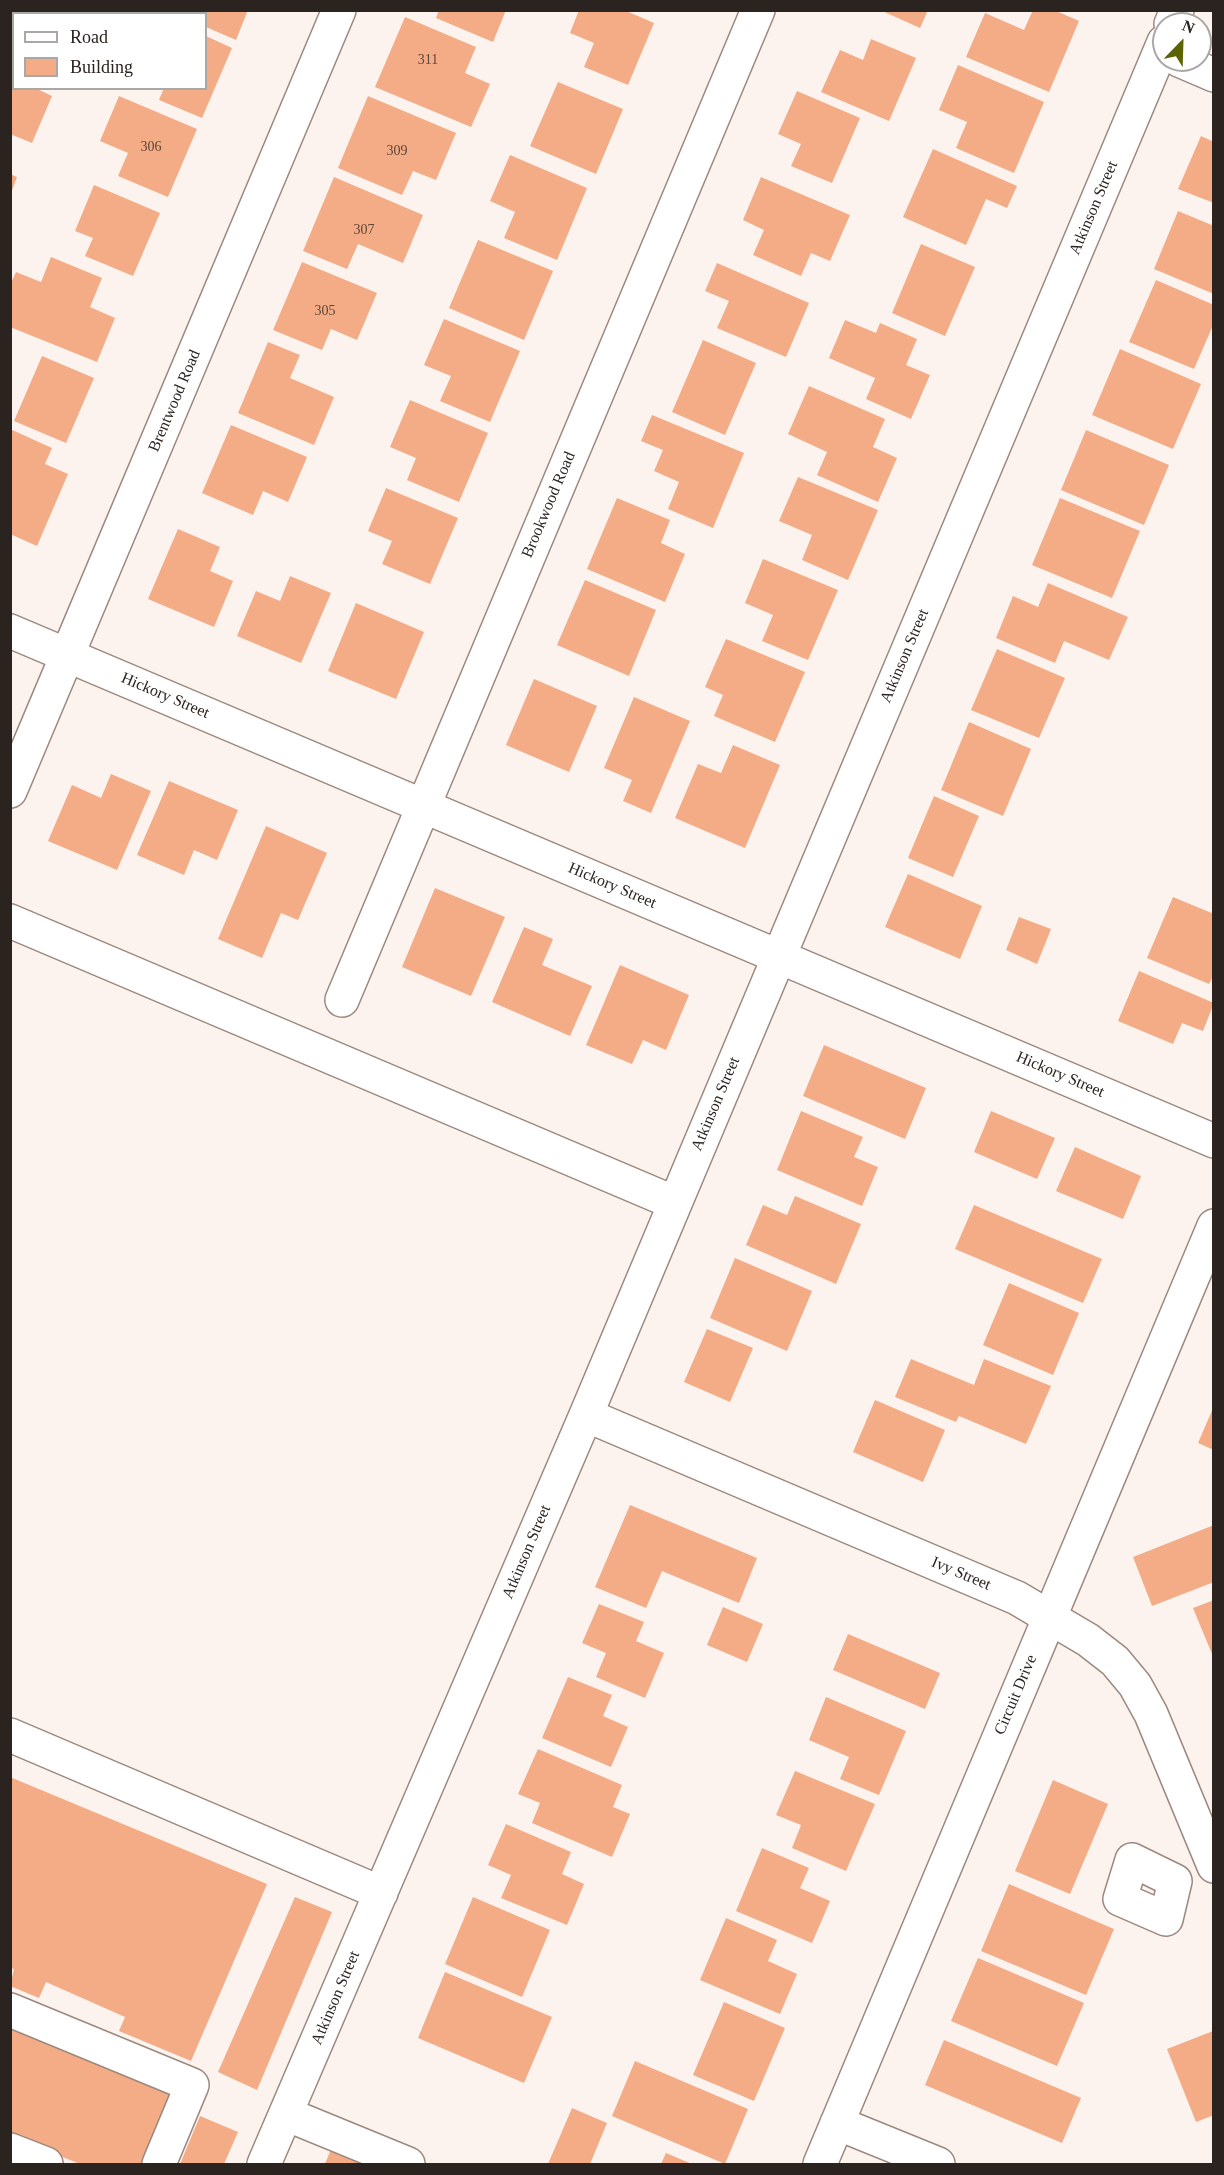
<!DOCTYPE html>
<style>
body{margin:0}
#map{position:relative;width:1224px;height:2175px;overflow:hidden;background:#fcf3ef;font-family:Georgia,serif}
canvas{display:block}
.frame{position:absolute;inset:0;border:12px solid #2b231f;pointer-events:none}
.legend{position:absolute;left:12px;top:12px;width:195px;height:78px;box-sizing:border-box;background:#fff;border:2px solid #aaa7a5;margin:0;padding:8px 10px;list-style:none;font-size:18px;color:#2b231f}
.legend li{display:flex;align-items:center;gap:12px;height:30px}
.legend b{width:30px;border:2px solid #aaa7a5}
.north{position:absolute;left:1152px;top:12px;width:60px;height:60px;box-sizing:border-box;background:#fff;border:2px solid #aaa7a5;border-radius:50%;rotate:23deg;font-size:16px;font-weight:700;line-height:24px;text-align:center;color:#2b231f}
.north::after{content:'';display:block;margin:auto;width:21px;height:27px;background:#5b6404;clip-path:polygon(50% 0,100% 100%,50% 72%,0 100%)}
</style>
<div id="map">
<canvas width="1224" height="2175"></canvas>
<div class="frame"></div>
<ul class="legend">
<li><b style="height:8px;background:#fff"></b>Road</li>
<li><b style="height:16px;background:#f4ac86"></b>Building</li>
</ul>
<div class="north">N</div>
</div>
<script>
const context = document.querySelector('canvas').getContext('2d');
context.lineJoin = 'round';
function fill(path, color) {
  context.fillStyle = color;
  context.fill(path, 'evenodd');
}
function toPath(rows) {
  const path = new Path2D();
  for (const r of rows) {
    path.moveTo(r[0], r[1]);
    for (let i = 2; i < r.length; i += 2) path.lineTo(r[i], r[i + 1]);
  }
  return path;
}
function trace(path, color, width, dash) {
  context.strokeStyle = color;
  context.lineWidth = width;
  context.lineCap = dash ? 'butt' : 'round';
  context.setLineDash(dash || []);
  context.stroke(path);
}
function drawText(font, color, halo, rows, align = 'center') {
  context.font = font + ' Georgia,serif';
  context.lineWidth = 4.5;
  context.setLineDash([]);
  context.textBaseline = 'middle';
  context.strokeStyle = halo;
  context.fillStyle = color;
  for (const [text, x, y, turn = 0] of rows) {
    context.save();
    context.translate(x, y);
    context.rotate((+turn || 0) * Math.PI / 180);
    context.textAlign = isNaN(turn) ? turn : align;
    if (halo) context.strokeText(text, 0, 0);
    context.fillText(text, 0, 0);
    context.restore();
  }
}
fill(toPath([
 [10,10,76,10,83,13,14,14,14,39,10,38],
 [167,10,248,10,236,40,206,27,206,14,174,14],
 [439,10,506,10,493,42,436,18],
 [579,10,624,10,654,23,628,85,584,67,594,43,570,33],
 [880,10,928,10,920,28],
 [1033,10,1054,10,1079,21,1049,92,966,57,985,13,1024,30],
 [405,17,476,47,465,73,490,84,471,127,375,87],
 [206,36,232,48,202,118,159,100,164,88,206,88],
 [871,39,916,58,889,121,821,92,840,50,863,60],
 [10,50,14,51,14,88,35,88,52,96,32,143,10,134],
 [958,65,1044,102,1014,173,956,148,967,122,939,110],
 [558,82,623,109,596,174,530,146],
 [797,91,860,118,832,183,791,166,801,144,778,134],
 [119,96,197,129,168,197,118,176,128,153,100,141],
 [368,96,456,133,436,180,413,171,402,195,338,168],
 [1201,136,1214,142,1214,203,1178,189],
 [933,149,1017,186,1007,208,986,199,966,245,903,217],
 [510,155,587,188,557,260,504,238,515,212,490,201],
 [10,174,17,177,11,193,10,193],
 [334,177,423,215,403,263,358,244,347,269,303,251],
 [761,177,850,215,830,261,811,253,801,276,753,255,764,230,743,220],
 [94,185,160,213,133,276,85,256,93,238,75,231],
 [1178,211,1214,226,1214,294,1154,269],
 [478,240,553,271,524,340,449,308],
 [921,244,975,267,945,336,892,313],
 [51,257,102,278,90,307,115,318,97,362,10,327,10,285,16,272,41,282],
 [302,262,377,293,357,340,331,329,322,350,273,330],
 [717,263,809,303,786,357,717,328,729,301,705,291],
 [1156,280,1214,305,1214,323,1194,369,1129,342],
 [444,319,520,351,490,422,440,401,451,376,424,365],
 [845,320,876,333,880,323,917,339,906,365,930,375,911,419,866,399,875,378,829,358],
 [703,340,756,363,725,435,672,412],
 [268,342,300,355,290,378,334,397,314,445,238,413],
 [1120,349,1201,384,1173,449,1092,415],
 [42,356,94,378,66,443,14,421],
 [809,386,885,419,873,447,897,458,878,502,817,475,827,452,788,434],
 [410,400,488,433,459,502,407,480,416,458,390,447],
 [652,415,744,453,713,528,668,509,679,482,654,471,663,450,641,441],
 [231,425,307,457,288,502,263,491,253,515,202,493],
 [10,429,52,448,45,464,68,474,37,546,10,534],
 [1086,430,1169,465,1144,525,1061,490],
 [798,477,878,510,848,580,802,560,812,535,779,521],
 [386,488,458,518,430,584,382,564,392,541,368,531],
 [617,498,670,520,661,543,685,554,665,602,587,569],
 [1060,498,1140,531,1112,598,1032,565],
 [178,529,220,547,210,571,233,581,214,627,148,599],
 [763,559,838,590,808,660,762,641,773,615,745,603],
 [290,576,331,593,301,663,237,636,256,591,280,601],
 [585,580,656,610,629,676,557,645],
 [1048,583,1128,617,1109,660,1064,641,1055,663,996,638,1013,596,1038,607],
 [356,603,424,632,396,699,328,671],
 [726,639,805,672,775,742,714,716,723,695,705,687],
 [997,649,1065,678,1039,738,971,710],
 [534,679,597,706,569,772,506,745],
 [634,697,690,721,651,813,623,801,632,780,604,768],
 [969,722,1031,749,1003,816,941,790],
 [733,745,780,765,745,848,675,818,698,764,721,773],
 [111,774,151,791,117,870,48,841,72,785,101,798],
 [169,781,238,810,217,860,194,850,184,875,137,855],
 [934,796,979,816,953,877,908,858],
 [266,826,327,853,298,920,281,913,262,958,218,939],
 [908,874,982,906,960,959,885,927],
 [435,888,505,917,471,996,402,967],
 [1173,897,1214,914,1214,974,1209,984,1147,958],
 [1019,917,1051,929,1037,964,1006,950],
 [524,927,553,939,542,965,592,986,570,1036,492,1002],
 [620,965,689,995,666,1050,643,1040,632,1064,586,1045],
 [1139,971,1214,1003,1203,1031,1182,1023,1173,1044,1118,1021],
 [824,1045,926,1088,905,1139,803,1096],
 [801,1111,863,1137,854,1157,878,1167,862,1206,777,1170],
 [991,1111,1055,1138,1037,1179,974,1152],
 [1075,1147,1141,1176,1123,1219,1056,1191],
 [795,1196,861,1224,836,1284,746,1245,763,1205,787,1215],
 [974,1205,1102,1259,1083,1303,955,1249],
 [735,1258,812,1291,787,1351,710,1318],
 [1009,1283,1079,1313,1053,1375,983,1345],
 [707,1329,753,1348,730,1402,684,1382],
 [911,1359,974,1385,984,1359,1051,1386,1026,1444,959,1416,956,1422,895,1397],
 [875,1400,945,1430,923,1482,853,1452],
 [1214,1406,1214,1450,1198,1443],
 [630,1505,757,1558,739,1603,662,1571,646,1608,595,1587],
 [1214,1525,1214,1582,1152,1606,1133,1557],
 [1214,1600,1214,1653,1212,1654,1193,1608],
 [599,1604,644,1622,636,1641,664,1653,645,1698,596,1677,606,1653,582,1643],
 [723,1607,763,1624,747,1662,707,1645],
 [848,1634,940,1673,925,1709,833,1670],
 [568,1677,612,1695,603,1716,628,1727,611,1767,542,1738],
 [826,1697,906,1731,879,1795,840,1779,849,1757,809,1740],
 [538,1749,622,1785,613,1807,630,1814,612,1857,532,1823,540,1803,518,1794],
 [795,1771,875,1804,846,1871,792,1848,801,1825,776,1815],
 [10,1777,267,1884,191,2061,119,2031,125,2017,46,1982,39,1998,10,1986,14,1969,10,1968],
 [1053,1780,1108,1804,1070,1894,1015,1871],
 [506,1824,571,1852,562,1874,584,1884,567,1925,501,1898,511,1875,488,1865],
 [762,1848,809,1868,800,1888,830,1901,812,1943,736,1911],
 [1009,1884,1114,1929,1086,1995,981,1951],
 [295,1897,332,1912,257,2090,218,2072],
 [473,1897,550,1930,522,1997,445,1964],
 [726,1918,777,1940,768,1961,797,1974,780,2014,700,1980],
 [978,1958,1084,2003,1057,2066,951,2021],
 [445,1972,552,2017,524,2083,418,2038],
 [724,2002,785,2028,754,2101,693,2075],
 [10,2029,172,2095,144,2164,80,2164,10,2136],
 [1213,2031,1214,2115,1196,2122,1167,2049],
 [944,2040,1081,2098,1062,2143,925,2085],
 [635,2061,748,2109,725,2164,612,2116],
 [572,2108,607,2123,590,2164,548,2164],
 [200,2116,238,2132,224,2164,180,2164],
 [333,2144,381,2164,325,2164],
 [666,2153,692,2164,661,2164]
]), '#f4ac86');
const minor = toPath([
 [1171,24,1177,10],
 [1179,60,1214,75],
 [10,631,1214,1141],
 [10,791,339,10],
 [10,921,675,1203],
 [342,1000,758,10],
 [586,1415,1017,1598,1088,1640,1115,1661,1135,1685,1151,1714,1214,1866],
 [10,1735,381,1893],
 [1132,1860,1175,1881,1166,1919,1120,1899,1132,1860],
 [10,2010,192,2085,159,2164],
 [286,2114,408,2164],
 [837,2123,938,2164],
 [10,2150,46,2164],
 [264,2164,586,1415,1164,42],
 [820,2164,1214,1226]
]);
trace(minor, '#9c887e', 36);
trace(minor, '#fff', 33);
drawText('14px', '#5d4539', null, [
 ["311",428,60],
 ["306",151,147],
 ["309",397,151],
 ["307",364,230],
 ["305",325,311]
]);
drawText('16px', '#2b231f', '#fff', [
 ["Atkinson Street",1094,208,-67],
 ["Brentwood Road",175,401,-67],
 ["Brookwood Road",549,505,-67],
 ["Atkinson Street",905,656,-67],
 ["Hickory Street",165,696,23],
 ["Hickory Street",612,886,23],
 ["Hickory Street",1060,1075,23],
 ["Atkinson Street",716,1104,-67],
 ["Atkinson Street",527,1552,-67],
 ["Ivy Street",961,1574,23],
 ["Circuit Drive",1016,1695,-67],
 ["Atkinson Street",336,1998,-67]
]);
</script>
